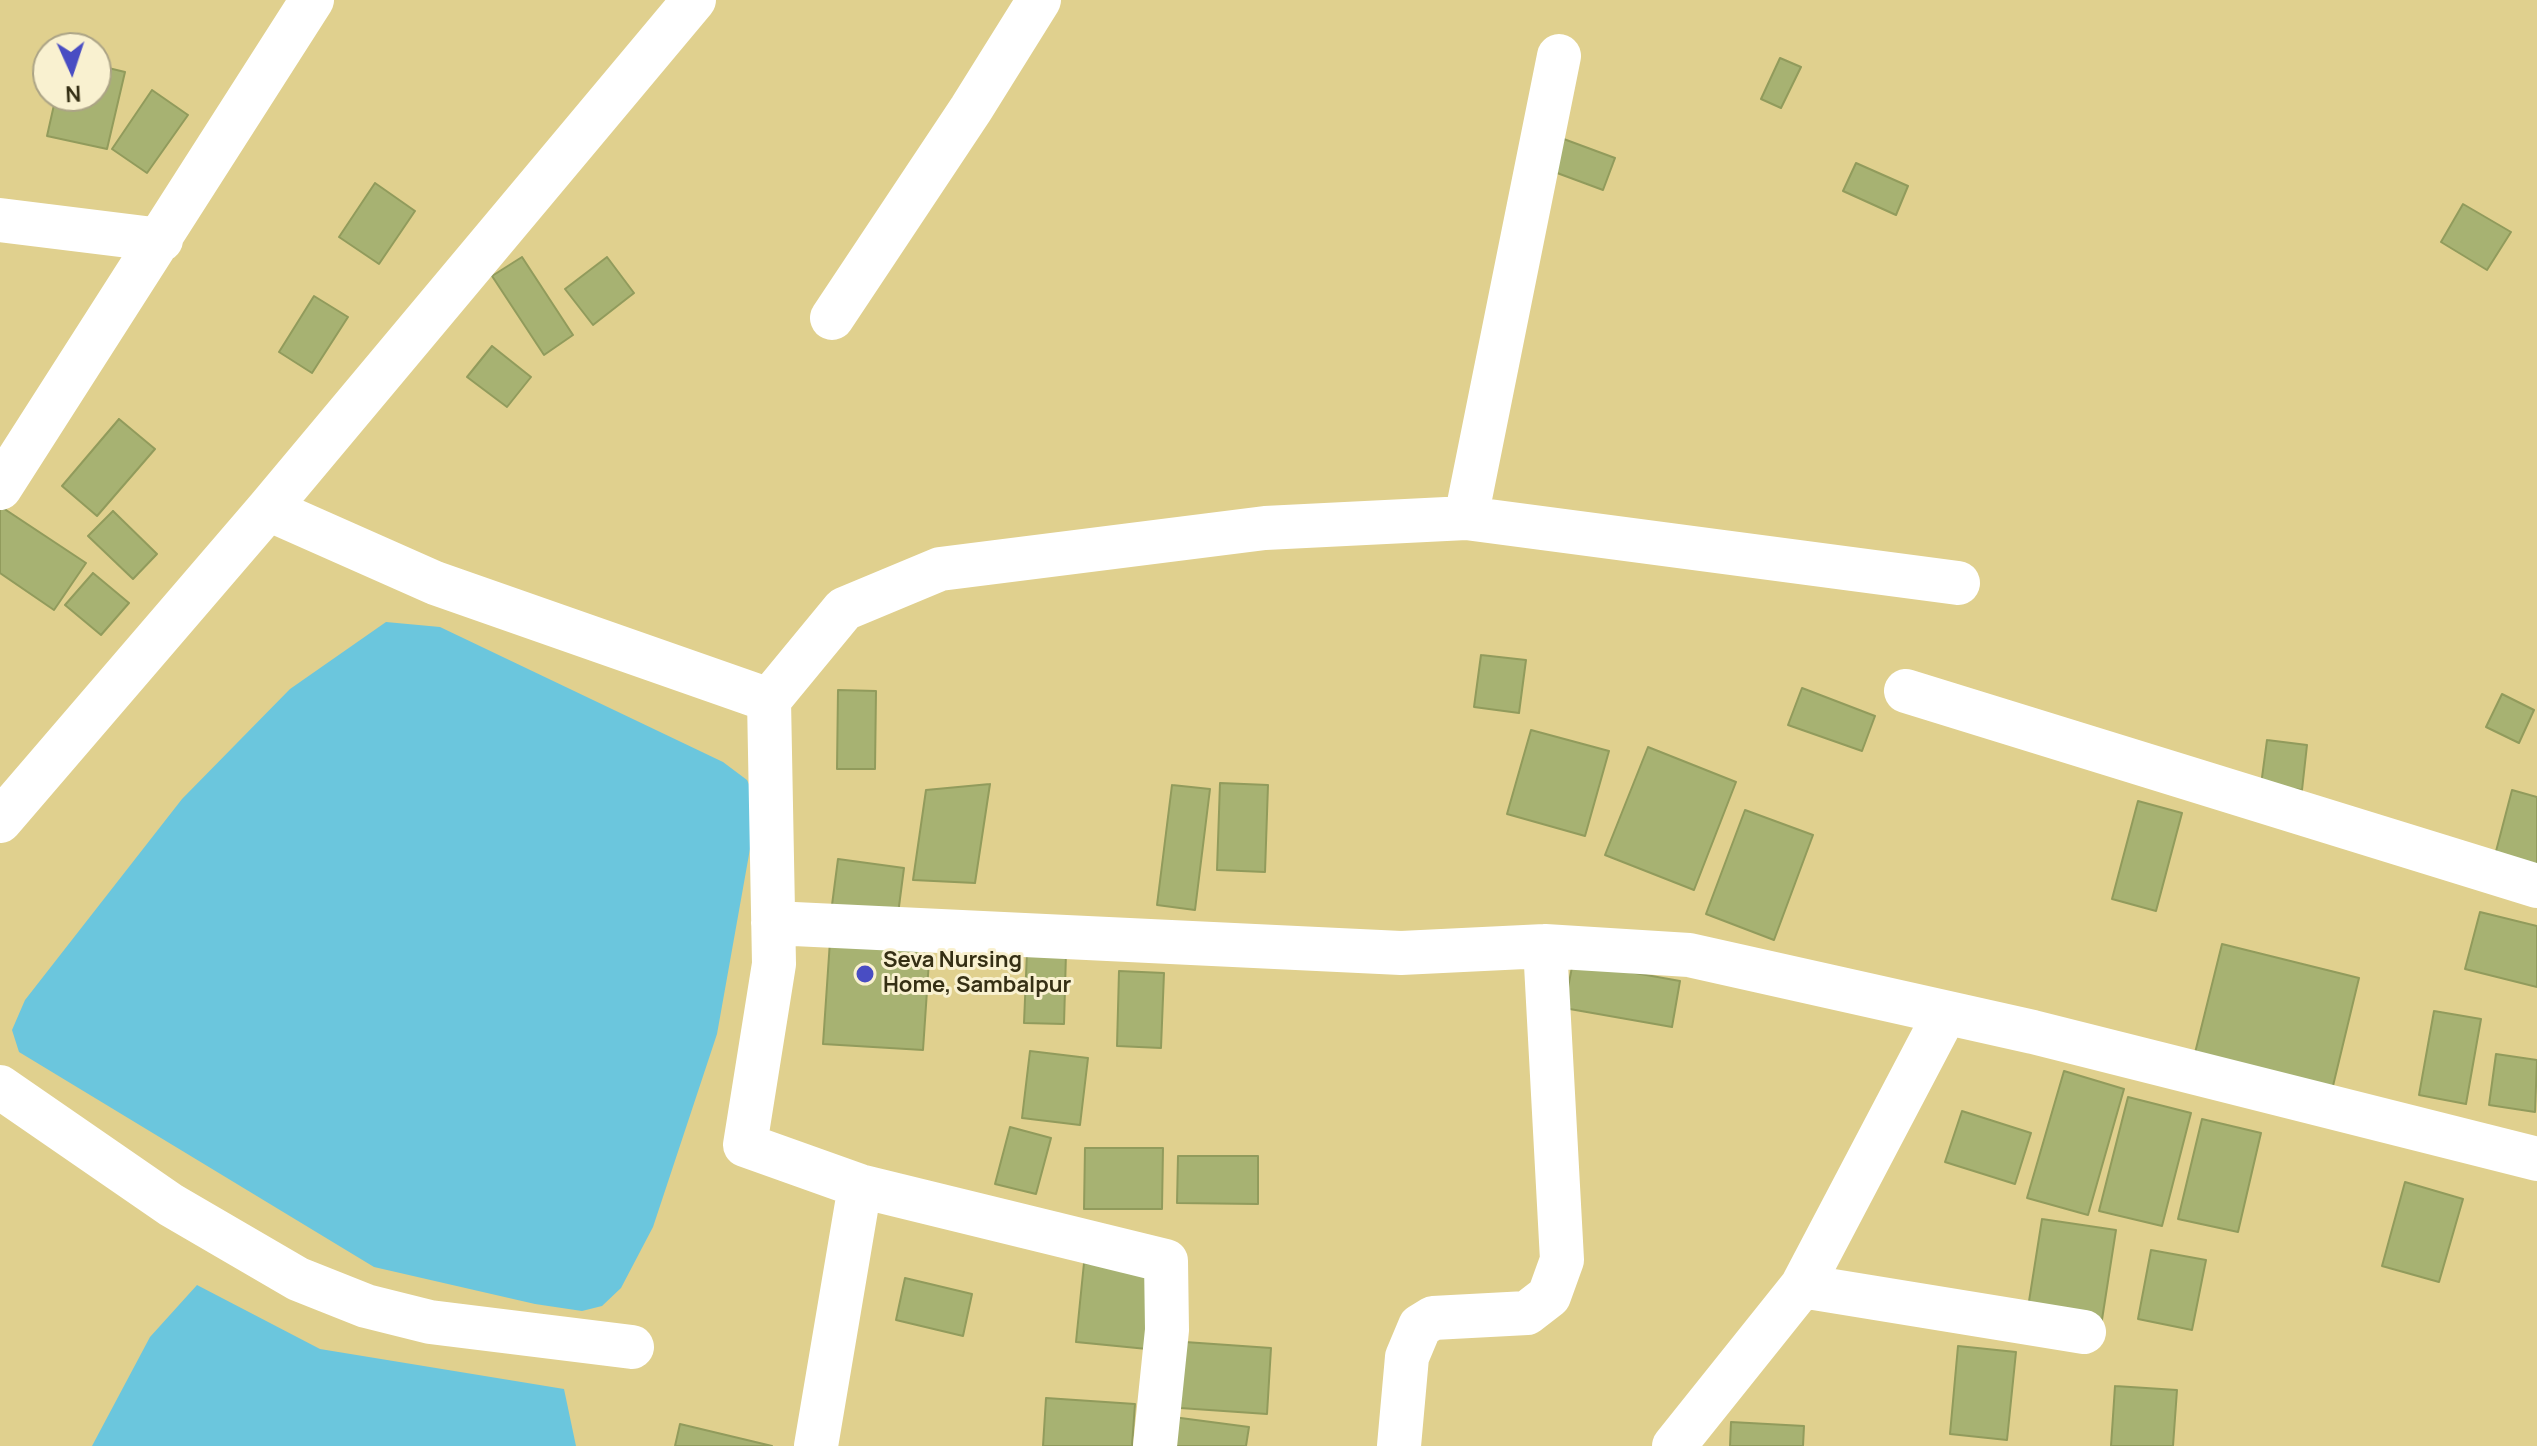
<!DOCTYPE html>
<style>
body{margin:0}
#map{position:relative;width:2537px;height:1446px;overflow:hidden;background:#e0d08e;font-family:Manrope,sans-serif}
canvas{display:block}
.north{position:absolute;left:32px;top:32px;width:80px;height:80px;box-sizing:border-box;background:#f9f1d0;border:2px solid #aba385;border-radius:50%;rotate:177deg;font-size:22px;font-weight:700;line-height:32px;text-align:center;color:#352f14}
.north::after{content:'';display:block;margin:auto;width:28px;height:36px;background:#494dc3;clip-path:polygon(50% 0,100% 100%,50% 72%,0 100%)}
</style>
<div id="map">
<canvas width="2537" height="1446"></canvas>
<div class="north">N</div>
</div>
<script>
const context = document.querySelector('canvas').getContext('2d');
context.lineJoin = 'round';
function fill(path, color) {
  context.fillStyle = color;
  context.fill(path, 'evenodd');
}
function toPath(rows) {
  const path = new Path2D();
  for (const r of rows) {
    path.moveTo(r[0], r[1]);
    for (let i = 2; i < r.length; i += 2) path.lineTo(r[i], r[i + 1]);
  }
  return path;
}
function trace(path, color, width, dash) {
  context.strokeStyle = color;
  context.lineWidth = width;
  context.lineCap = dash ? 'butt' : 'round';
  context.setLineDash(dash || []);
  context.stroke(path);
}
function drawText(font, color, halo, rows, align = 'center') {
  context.font = font + ' Manrope,sans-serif';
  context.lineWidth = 6;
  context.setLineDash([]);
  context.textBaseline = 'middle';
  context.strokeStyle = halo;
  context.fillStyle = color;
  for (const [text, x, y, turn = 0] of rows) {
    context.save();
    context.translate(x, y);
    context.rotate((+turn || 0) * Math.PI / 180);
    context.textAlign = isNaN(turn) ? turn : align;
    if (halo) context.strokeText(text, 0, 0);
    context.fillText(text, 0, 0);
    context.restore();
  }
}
fill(toPath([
 [386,622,440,627,723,762,747,780,758,804,717,1034,653,1227,621,1288,602,1306,582,1311,535,1304,374,1267,19,1052,12,1030,25,1000,182,799,290,689],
 [197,1285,320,1349,564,1389,576,1446,92,1446,150,1337]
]), '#6bc6dd');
const building = toPath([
 [1780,58,1801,67,1781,108,1761,99,1780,58],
 [96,65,125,72,107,149,47,136,56,96,96,96,96,65],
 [152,90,188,115,147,173,112,149,152,90],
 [1561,138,1615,158,1603,190,1549,170,1561,138],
 [1856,163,1908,186,1896,215,1843,191,1856,163],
 [375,183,415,211,379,264,339,237,375,183],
 [2463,204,2511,232,2487,270,2441,242,2463,204],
 [522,257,573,335,544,355,492,276,522,257],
 [607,257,634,293,593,325,565,289,607,257],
 [314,296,348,317,312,373,279,352,314,296],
 [492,346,531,377,507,407,467,377,492,346],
 [119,419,155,449,97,516,62,486,119,419],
 [0,506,86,563,54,610,0,573,0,506],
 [113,511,157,554,133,579,88,536,113,511],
 [93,573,129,603,101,635,65,605,93,573],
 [1481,655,1526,660,1519,713,1474,707,1481,655],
 [1802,688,1875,716,1862,751,1788,725,1802,688],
 [838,690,876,691,875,769,837,769,838,690],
 [2502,694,2534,710,2519,743,2486,727,2502,694],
 [1531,730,1609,751,1585,836,1507,814,1531,730],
 [2267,740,2307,745,2302,790,2261,785,2267,740],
 [1648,747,1736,782,1694,890,1605,855,1648,747],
 [1220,783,1268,785,1265,872,1217,870,1220,783],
 [990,784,975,883,913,880,926,790,990,784],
 [1172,785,1210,789,1195,910,1157,905,1172,785],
 [2512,790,2537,797,2537,870,2494,859,2512,790],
 [2138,801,2182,813,2156,911,2112,899,2138,801],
 [1745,810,1813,835,1774,940,1706,914,1745,810],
 [838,859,904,868,898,914,832,905,838,859],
 [2480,912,2537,926,2537,987,2465,969,2480,912],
 [830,941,930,946,923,1050,823,1044,830,941],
 [2222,944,2359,978,2332,1090,2194,1057,2222,944],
 [1027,952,1066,953,1064,1024,1024,1023,1027,952],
 [1573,962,1680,981,1672,1027,1564,1008,1573,962],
 [1119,971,1164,973,1161,1048,1117,1046,1119,971],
 [2434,1011,2481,1019,2466,1104,2419,1095,2434,1011],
 [1030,1051,1088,1058,1080,1125,1022,1118,1030,1051],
 [2496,1054,2537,1060,2535,1112,2489,1105,2496,1054],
 [2064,1071,2124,1089,2088,1215,2027,1198,2064,1071],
 [2128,1097,2191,1113,2162,1226,2099,1211,2128,1097],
 [1962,1111,2031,1133,2015,1184,1945,1162,1962,1111],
 [2202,1119,2261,1133,2238,1232,2178,1219,2202,1119],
 [1010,1127,1051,1138,1036,1194,995,1184,1010,1127],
 [1085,1148,1163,1148,1162,1209,1084,1209,1085,1148],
 [1178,1156,1258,1156,1258,1204,1177,1203,1178,1156],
 [2405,1182,2463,1199,2439,1282,2382,1266,2405,1182],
 [2042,1219,2116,1230,2101,1326,2027,1314,2042,1219],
 [2151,1250,2206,1260,2192,1330,2138,1319,2151,1250],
 [1084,1263,1155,1270,1147,1349,1076,1342,1084,1263],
 [905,1278,972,1294,963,1336,896,1320,905,1278],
 [1185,1342,1271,1348,1267,1414,1180,1408,1185,1342],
 [1958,1346,2016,1352,2007,1440,1950,1434,1958,1346],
 [2115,1386,2177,1390,2173,1446,2111,1446,2115,1386],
 [1046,1398,1135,1404,1132,1446,1043,1446,1046,1398],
 [1173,1417,1249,1427,1246,1446,1169,1446,1173,1417],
 [1731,1422,1804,1426,1803,1446,1730,1446,1731,1422],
 [680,1424,772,1446,675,1446,680,1424]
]);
fill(building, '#a7b272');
trace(building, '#919b5c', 2);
trace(toPath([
 [0,220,161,240],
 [832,318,971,109,1039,0],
 [0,488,312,0],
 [268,509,435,583,769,700],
 [1466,518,1559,56],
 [1906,691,2537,886],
 [0,821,268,509,694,0],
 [773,923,1401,953,1545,946,1689,955,2033,1032,2537,1159],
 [0,1087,171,1205,298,1279,366,1306,430,1322,632,1347],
 [1802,1286,2084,1332],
 [816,1446,860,1186],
 [1155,1446,1167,1330,1166,1261,860,1186,745,1145,774,964,769,700,844,609,940,569,1265,528,1466,518,1958,583],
 [1399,1446,1407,1357,1420,1326,1433,1318,1527,1313,1549,1296,1562,1260,1545,946],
 [1674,1446,1802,1286,1945,1014]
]), '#fff', 44);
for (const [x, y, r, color] of [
 [865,974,10,"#494dc3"]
]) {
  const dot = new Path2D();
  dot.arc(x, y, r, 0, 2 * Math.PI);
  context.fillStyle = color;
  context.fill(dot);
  trace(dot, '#f9f1d0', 3);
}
drawText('bold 22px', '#352f14', '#f9f1d0', [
 ["Seva Nursing",883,961],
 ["Home, Sambalpur",883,986]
], 'left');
</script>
